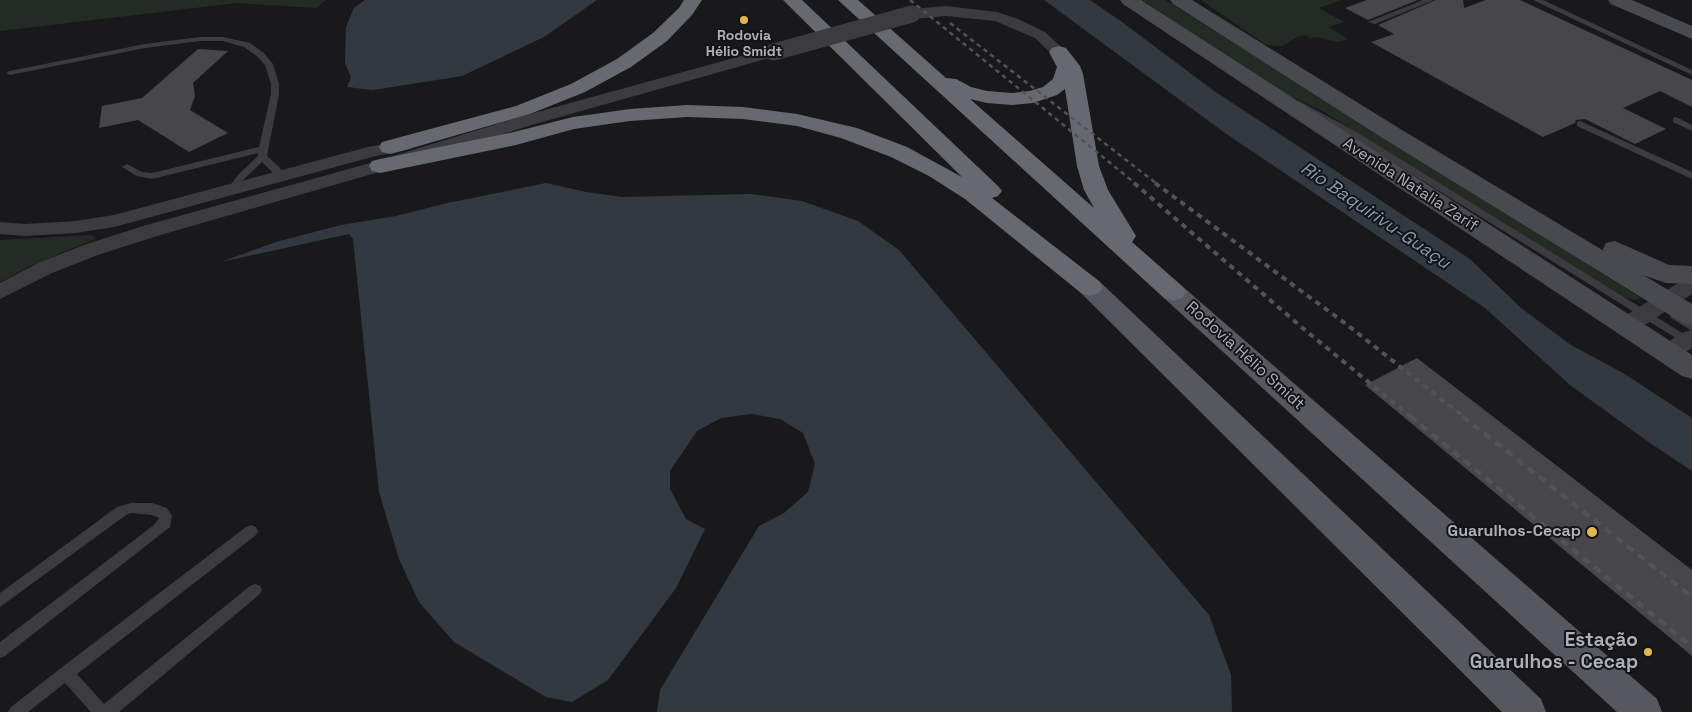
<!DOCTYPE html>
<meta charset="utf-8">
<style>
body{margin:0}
canvas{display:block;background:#19191b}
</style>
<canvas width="1692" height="712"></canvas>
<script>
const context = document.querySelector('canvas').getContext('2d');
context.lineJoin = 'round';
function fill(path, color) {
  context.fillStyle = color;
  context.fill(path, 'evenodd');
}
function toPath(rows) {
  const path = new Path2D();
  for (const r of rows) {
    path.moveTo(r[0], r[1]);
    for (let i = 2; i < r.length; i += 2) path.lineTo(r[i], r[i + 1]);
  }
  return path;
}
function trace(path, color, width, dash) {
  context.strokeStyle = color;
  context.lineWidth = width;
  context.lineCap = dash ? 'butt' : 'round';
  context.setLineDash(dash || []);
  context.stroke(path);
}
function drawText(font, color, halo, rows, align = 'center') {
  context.font = font + ' "Space Grotesk",sans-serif';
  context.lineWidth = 4;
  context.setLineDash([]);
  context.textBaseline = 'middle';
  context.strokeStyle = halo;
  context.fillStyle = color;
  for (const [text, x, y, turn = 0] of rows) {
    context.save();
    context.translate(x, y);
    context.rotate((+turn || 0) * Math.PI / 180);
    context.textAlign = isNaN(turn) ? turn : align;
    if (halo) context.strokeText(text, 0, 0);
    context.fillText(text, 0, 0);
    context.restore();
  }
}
fill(toPath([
 [0,0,326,0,316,8,237,3,0,31],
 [1142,0,1165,0,1641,298,1634,300,1627,298,1600,283,1324,112,1276,89],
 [1201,0,1342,0,1319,8,1344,22,1328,27,1348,39,1336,42,1318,37,1310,38,1307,35,1299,36,1282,46,1266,45],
 [93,235,95,239,28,267,0,282,0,240]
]), '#242b25');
fill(toPath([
 [365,0,597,0,544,37,462,76,373,90,347,87,351,78,345,63,346,27,354,8],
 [1044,0,1090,0,1122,22,1214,91,1470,259,1521,308,1571,345,1623,373,1692,418,1692,471,1650,443,1570,385,1485,308,1225,133],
 [546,183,586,192,622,197,751,194,802,201,858,221,899,250,1209,615,1231,675,1232,712,657,712,660,690,759,526,784,513,808,492,815,464,803,433,780,419,752,414,721,418,697,431,670,471,670,489,686,519,705,529,676,588,608,680,572,702,546,697,454,642,419,602,399,559,379,492,353,239,349,234,221,262,276,242,341,225,396,216,443,204]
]), '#323940');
fill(toPath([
 [1367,0,1418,0,1368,20,1345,8],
 [1436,0,1463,0,1464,8,1486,0,1520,0,1692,80,1692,107,1660,91,1623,108,1666,129,1635,144,1585,119,1576,120,1575,123,1543,137,1371,42,1394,34,1378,25],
 [198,49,228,51,193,83,195,96,190,110,228,133,189,152,138,120,99,128,102,106,142,98],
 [1417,358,1692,570,1692,656,1365,385]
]), '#47464b');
fill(toPath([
 [1423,0,1434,0,1375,24,1368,22,1423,0],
 [1533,0,1543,0,1692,70,1692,75,1533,0],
 [200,37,223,37,250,43,264,53,273,64,279,84,279,94,267,156,279,167,287,177,285,179,279,179,262,162,244,179,235,192,229,192,227,190,238,175,258,156,258,153,152,179,137,176,122,167,127,164,142,172,152,173,259,147,271,94,271,84,265,65,258,57,244,47,223,41,200,41,145,48,10,75,6,73,10,71,145,44,200,37],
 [1299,101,1355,131,1692,339,1692,348,1349,135,1296,106,1295,104,1299,101],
 [1676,117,1692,125,1692,131,1673,122,1673,118,1676,117],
 [1580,121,1692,172,1692,179,1577,126,1577,122,1580,121],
 [1675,311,1692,322,1692,331,1671,318,1670,315,1675,311],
 [131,503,152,503,167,508,172,516,170,527,5,656,0,658,0,642,154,525,159,518,152,515,131,513,126,515,0,607,0,593,117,507,131,503],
 [251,525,256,527,258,531,256,535,77,674,104,704,250,586,255,584,260,586,262,590,260,594,119,712,91,712,65,683,28,712,8,712,11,707,61,668,246,527,251,525]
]), '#3b3b40');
fill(toPath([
 [946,6,997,12,1018,19,1045,32,1067,52,1065,55,1059,57,1053,55,1035,38,995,21,946,16,912,19,907,17,904,14,907,11,912,9,946,6],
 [774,47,780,49,782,52,780,55,535,124,386,170,157,236,98,255,52,273,0,299,0,283,38,263,84,245,143,226,374,162,523,116,774,47],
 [405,140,411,141,414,145,411,149,376,156,114,227,76,233,25,236,0,234,0,222,25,224,76,221,114,215,368,147,405,140],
 [1692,277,1692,294,1634,332,1626,334,1618,332,1615,326,1618,320,1685,279,1692,277],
 [1692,330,1692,348,1675,359,1667,361,1659,359,1656,353,1659,347,1684,332,1692,330]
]), '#3b3b40');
fill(toPath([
 [1120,0,1141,0,1692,355,1692,379,1682,376,1123,4,1120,0],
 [1170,0,1192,0,1397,127,1604,251,1603,249,1606,243,1615,241,1669,265,1692,266,1692,284,1666,283,1643,275,1692,304,1692,325,1683,323,1381,137,1173,4,1170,0],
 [1608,0,1632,0,1692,26,1692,39,1611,4,1608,0]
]), '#494a50');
fill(toPath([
 [1090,278,1099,281,1541,699,1546,712,1502,712,1081,293,1077,287,1081,281,1090,278],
 [1173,283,1182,286,1657,699,1662,712,1617,712,1164,298,1160,292,1164,286,1173,283]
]), '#57585f');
fill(toPath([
 [684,0,702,0,692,15,667,41,631,67,585,92,530,114,398,152,390,154,382,152,379,147,382,142,516,106,571,84,617,59,653,33,679,8,684,0],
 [783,0,802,0,998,186,1002,191,998,196,992,198,1099,281,1103,287,1099,293,1090,296,1081,293,965,199,929,176,891,157,841,138,797,126,743,119,687,117,630,121,574,129,516,145,380,173,372,171,369,166,372,161,380,159,514,132,573,117,630,109,687,105,743,107,797,114,857,128,907,147,962,177,783,0],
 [838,0,858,0,946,78,956,79,971,87,987,91,1012,93,1030,91,1043,87,1053,79,1057,67,1049,52,1052,48,1059,46,1066,48,1080,66,1083,74,1099,166,1108,190,1136,236,1132,242,1182,286,1186,292,1182,298,1173,301,1164,298,838,0],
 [1065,89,1077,166,1084,190,1094,208,970,99,987,103,1012,105,1033,103,1057,95,1065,89]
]), '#676971');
trace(toPath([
 [910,0,1136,184],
 [950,23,1157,184]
]), '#525359', 2.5, [4.5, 4]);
trace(toPath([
 [1134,183,1305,330,1411,417],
 [1155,183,1346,324,1464,417]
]), '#525359', 4, [5.5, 5]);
trace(toPath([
 [1410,416,1692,647],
 [1462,416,1692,597]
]), '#525359', 4.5, [8, 6]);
trace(toPath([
 [774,52,912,14]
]), '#3b3b40', 17);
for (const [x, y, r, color] of [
 [744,20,5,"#e3b849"],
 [1592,532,6,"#e3b849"],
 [1648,652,5,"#e3b849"]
]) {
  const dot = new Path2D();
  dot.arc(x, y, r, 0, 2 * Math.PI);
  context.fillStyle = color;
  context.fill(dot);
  trace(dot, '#141416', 2);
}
drawText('bold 14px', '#adb0ba', '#141416', [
 ["Rodovia",744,36],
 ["Hélio Smidt",744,52]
]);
drawText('16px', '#adb0ba', '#141416', [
 ["Avenida Natalia Zarif",1410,185,33],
 ["Rodovia Hélio Smidt",1245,356,42]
]);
drawText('bold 16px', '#adb0ba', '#141416', [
 ["Guarulhos-Cecap",1581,532]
], 'right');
drawText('italic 18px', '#879bb1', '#141416', [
 ["Rio Baquirivu-Guaçu",1375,216,34]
]);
drawText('bold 19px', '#adb0ba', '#141416', [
 ["Estação",1638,641],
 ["Guarulhos - Cecap",1638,663]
], 'right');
</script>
